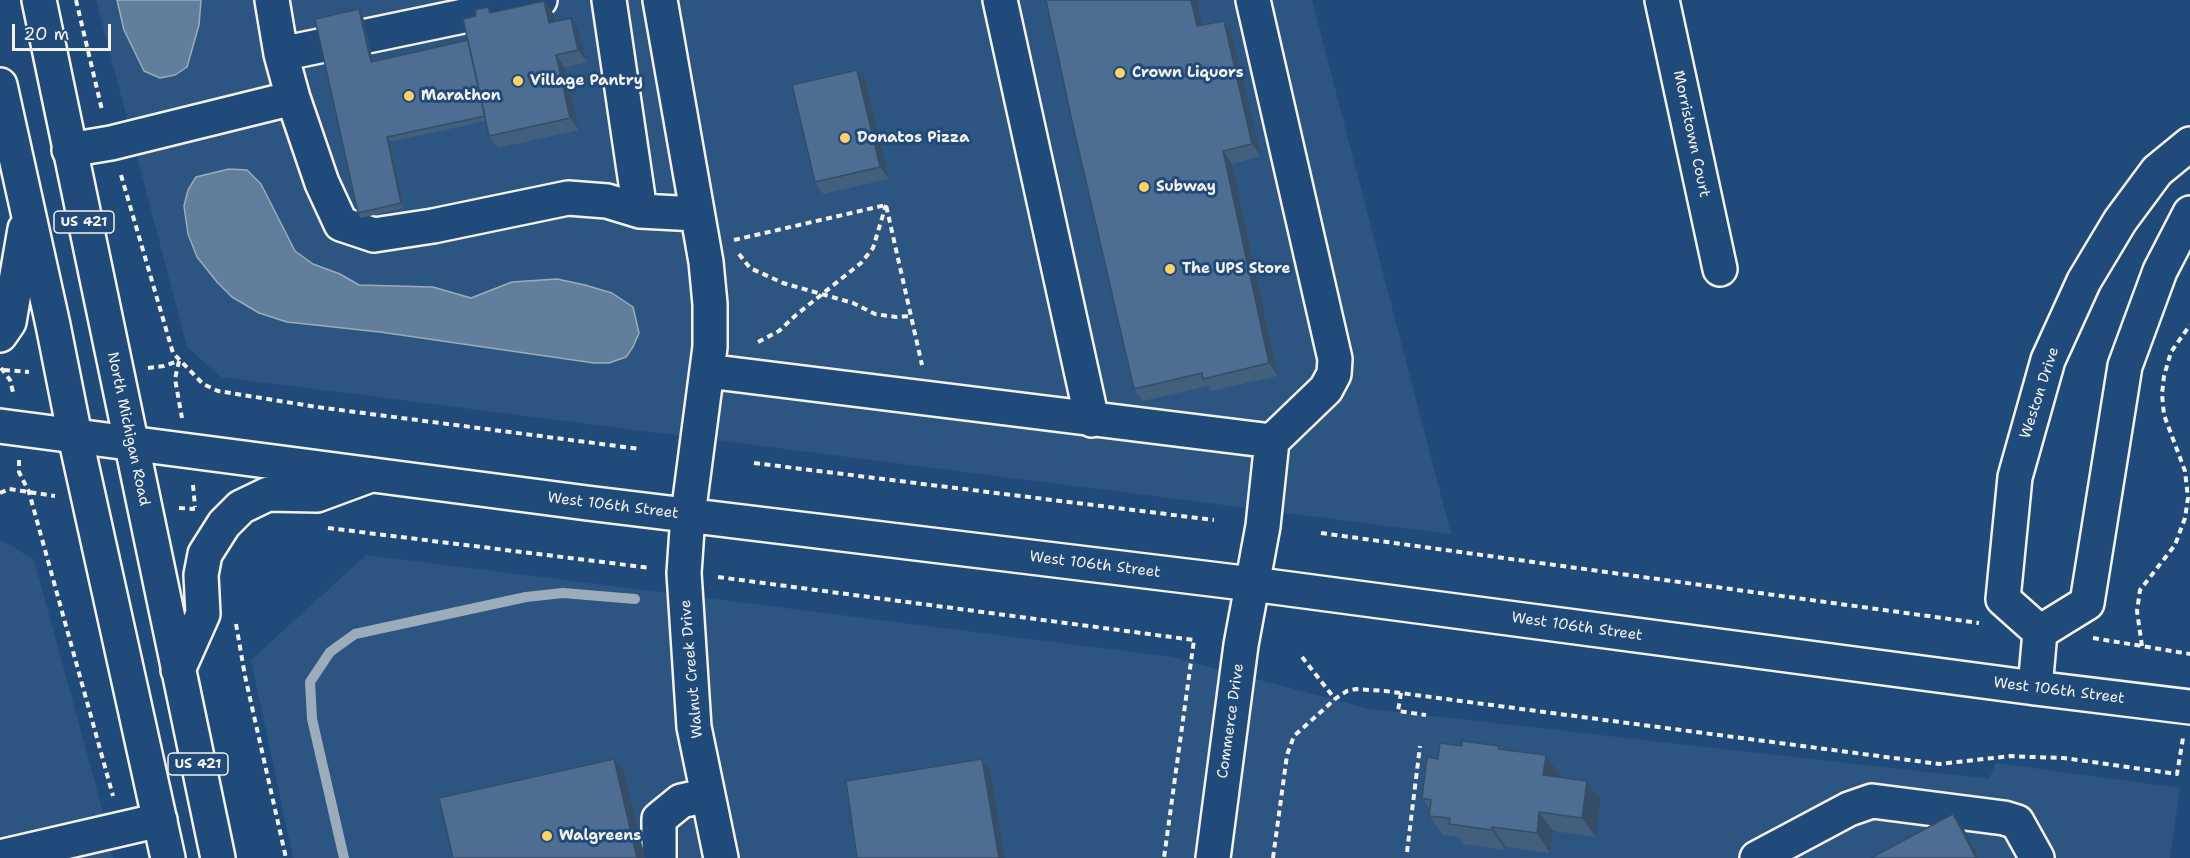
<!DOCTYPE html>
<style>
body{margin:0}
#map{position:relative;width:2190px;height:858px;overflow:hidden;background:#1f4a7a;font-family:"Shantell Sans",sans-serif}
canvas{display:block}
.scale{position:absolute;left:12px;top:24px;width:99px;height:27px;box-sizing:border-box;border:3px solid #f4f1e8;border-top:0;padding-left:8px;font-size:18px;line-height:21px;white-space:nowrap;color:#f4f1e8;-webkit-text-stroke:4px #1f4a7a;paint-order:stroke}
</style>
<div id="map">
<canvas width="2190" height="858"></canvas>
<div class="scale">20 m</div>
</div>
<script>
const context = document.querySelector('canvas').getContext('2d');
context.lineJoin = 'round';
function fill(path, color) {
  context.fillStyle = color;
  context.fill(path, 'evenodd');
}
function toPath(rows) {
  const path = new Path2D();
  for (const r of rows) {
    path.moveTo(r[0], r[1]);
    for (let i = 2; i < r.length; i += 2) path.lineTo(r[i], r[i + 1]);
  }
  return path;
}
function trace(path, color, width, dash) {
  context.strokeStyle = color;
  context.lineWidth = width;
  context.lineCap = dash ? 'butt' : 'round';
  context.setLineDash(dash || []);
  context.stroke(path);
}
function drawText(font, color, halo, rows, align = 'center') {
  context.font = font + ' "Shantell Sans",sans-serif';
  context.lineWidth = 6;
  context.setLineDash([]);
  context.textBaseline = 'middle';
  context.strokeStyle = halo;
  context.fillStyle = color;
  for (const [text, x, y, turn = 0] of rows) {
    context.save();
    context.translate(x, y);
    context.rotate((+turn || 0) * Math.PI / 180);
    context.textAlign = isNaN(turn) ? turn : align;
    if (halo) context.strokeText(text, 0, 0);
    context.fillText(text, 0, 0);
    context.restore();
  }
}
fill(toPath([
 [96,0,1312,0,1451,534,221,377,187,347],
 [0,539,34,560,99,797,113,858,0,858],
 [366,555,1172,657,1370,709,1989,779,1996,763,2180,788,2170,858,293,858,251,660]
]), '#2d5581');
const water = toPath([
 [117,0,201,0,199,25,187,67,175,75,160,78,144,71,124,30,117,0],
 [229,169,247,170,261,184,295,251,313,264,340,274,359,285,433,287,471,298,512,282,557,279,585,285,612,293,633,307,639,333,633,347,626,357,609,363,594,363,380,332,287,322,259,313,232,297,217,282,197,257,188,234,184,206,188,190,196,177,229,169]
]);
fill(water, '#627e9d');
trace(water, '#9cacbb', 1.5);
trace(toPath([
 [344,858,312,719,310,682,330,652,355,634,526,597,563,593,635,599]
]), '#9cacbb', 10);
const minor = toPath([
 [272,0,281,54,293,98,322,183,341,224,374,235,433,226,568,198,607,201,640,211,697,214],
 [609,0,640,211],
 [660,0,706,262,710,304,710,347,688,515,684,573,694,727,721,858],
 [1000,0,1092,420],
 [1253,0,1335,359,1334,374,1326,389,1272,441],
 [1662,0,1720,269],
 [281,54,540,0],
 [69,150,111,143,293,98],
 [707,371,1272,441,1263,526,1241,645,1213,858],
 [0,426,587,503,1252,584,2035,688,2190,707],
 [2040,632,2003,599,2015,477,2048,360,2084,281,2120,221,2157,171,2190,144],
 [2040,632,2087,603,2125,366,2160,271,2190,213],
 [2035,688,2040,632],
 [0,857,160,820],
 [659,858,659,819,681,801,708,795],
 [1757,858,1849,809,1872,801,2004,818,2017,822,2037,858]
]);
const major = toPath([
 [39,0,218,858],
 [0,85,53,325,75,436,168,858],
 [0,335,9,322,25,229],
 [178,670,203,614,201,575,205,554,224,524,241,507,268,494,317,495,371,475]
]);
trace(minor, '#f4f1e8', 38);
trace(major, '#f4f1e8', 38);
trace(toPath([
 [76,0,102,110],
 [121,175,173,353,203,384,218,391,317,407,640,449],
 [734,240,886,205,922,365],
 [739,254,750,268,783,283,853,303,875,314,896,317,911,316],
 [758,342,779,331,796,315,861,263,873,248,886,205],
 [179,361,175,379,182,418],
 [1,368,10,380,14,396],
 [148,368,164,366,178,361],
 [4,370,29,372],
 [19,460,19,472,29,492,113,796],
 [754,463,1214,520],
 [193,485,195,507],
 [0,493,9,489,55,496],
 [179,508,195,509],
 [328,528,651,568],
 [1321,533,1979,623],
 [718,577,1194,640,1164,858],
 [236,624,245,676,286,858],
 [2093,638,2190,654],
 [2142,646,2137,611,2140,590,2175,545,2185,518,2188,498,2185,471,2164,415,2162,394,2164,376,2171,352,2190,325],
 [1302,657,1335,699],
 [1401,693,1398,711,1426,715],
 [1407,852,1420,746],
 [1273,858,1287,755,1294,736,1335,699,1347,691,1356,689,1385,691,1939,764,2011,756,2032,757,2064,758,2177,774,2183,738]
]), '#f4f1e8', 4, [6, 4.5]);
trace(minor, '#1f4a7a', 33);
trace(major, '#1f4a7a', 33);
fill(toPath([
 [1046,0,1197,0,1203,25,1224,21,1232,33,1261,156,1232,164,1278,376,1211,391,1208,386,1143,401,1134,389],
 [544,1,553,13,555,22,579,30,587,62,565,68,579,130,498,148,489,136,486,121,390,142,404,208,361,218,358,213,362,13,373,62,468,40,492,13],
 [857,70,866,82,889,179,823,194,815,182],
 [1462,746,1499,746,1501,750,1560,775,1559,777,1587,781,1601,800,1596,837,1553,831,1550,853,1506,847,1505,850,1463,844,1458,837,1443,835,1429,816,1430,810,1422,798]
]), '#425f7e');
fill(toPath([
 [1191,0,1197,0,1206,39,1197,26],
 [544,1,553,13,558,35,549,23],
 [359,9,362,13,374,66,371,62],
 [571,18,579,30,587,62,578,50],
 [1224,21,1232,33,1261,156,1252,144],
 [556,55,565,68,579,130,570,118],
 [857,70,866,82,889,179,880,167],
 [387,137,390,142,404,208,401,203],
 [1223,151,1232,164,1278,376,1269,363],
 [1546,755,1560,775,1557,795,1543,775],
 [614,759,625,774,645,858,637,858],
 [982,759,990,772,1005,858,999,858],
 [1587,781,1601,800,1596,837,1582,818],
 [1539,812,1553,831,1550,853,1537,833],
 [1953,814,1964,829,1979,858,1976,858],
 [1492,827,1506,847,1505,850,1492,830]
]), '#364d66');
const building = toPath([
 [1046,0,1191,0,1197,26,1224,21,1252,144,1223,151,1269,363,1203,379,1202,373,1134,389,1072,121,1046,0],
 [544,1,549,23,571,18,578,50,556,55,570,118,489,136,463,19,476,16,475,10,488,7,490,13,544,1],
 [359,9,371,62,468,40,485,116,387,137,401,203,358,213,315,19,359,9],
 [857,70,880,167,815,182,792,85,857,70],
 [1462,741,1499,746,1498,749,1546,755,1543,775,1587,781,1582,818,1539,812,1537,833,1492,827,1492,830,1449,824,1450,818,1429,816,1431,800,1422,798,1427,757,1438,759,1440,743,1462,746,1462,741],
 [614,759,637,858,453,858,439,798,614,759],
 [982,759,999,858,857,858,846,781,982,759],
 [1953,814,1976,858,1871,858,1953,814]
]);
fill(building, '#4d6e92');
trace(building, '#364d66', 1.5);
for (const [x, y, r, color] of [
 [1120,73,6,"#ffd166"],
 [518,81,6,"#ffd166"],
 [409,96,6,"#ffd166"],
 [845,138,6,"#ffd166"],
 [1144,187,6,"#ffd166"],
 [1170,269,6,"#ffd166"],
 [547,836,6,"#ffd166"]
]) {
  const dot = new Path2D();
  dot.arc(x, y, r, 0, 2 * Math.PI);
  context.fillStyle = color;
  context.fill(dot);
  trace(dot, '#1f4a7a', 2);
}
for (const [x, y, w] of [
 [84,222,60],
 [198,764,60]
]) {
  const box = new Path2D();
  box.roundRect(x - w / 2, y - 11, w, 22, 4.5);
  context.fillStyle = '#1f4a7a';
  context.fill(box);
  trace(box, '#f4f1e8', 1.5);
}
drawText('bold 14px', '#f4f1e8', null, [
 ["US 421",84,222],
 ["US 421",198,764]
]);
drawText('bold 15px', '#f4f1e8', '#1f4a7a', [
 ["Crown Liquors",1132,73],
 ["Village Pantry",530,81],
 ["Marathon",421,96],
 ["Donatos Pizza",857,138],
 ["Subway",1156,187],
 ["The UPS Store",1182,269],
 ["Walgreens",559,836]
], 'left');
drawText('15px', '#f4f1e8', '#1f4a7a', [
 ["Morristown Court",1691,134,78],
 ["Weston Drive",2040,393,-72],
 ["North Michigan Road",128,429,78],
 ["West 106th Street",613,506,7],
 ["West 106th Street",1095,565,7],
 ["West 106th Street",1577,627,8],
 ["Walnut Creek Drive",692,669,-95],
 ["West 106th Street",2059,691,7],
 ["Commerce Drive",1231,721,-82]
]);
</script>
